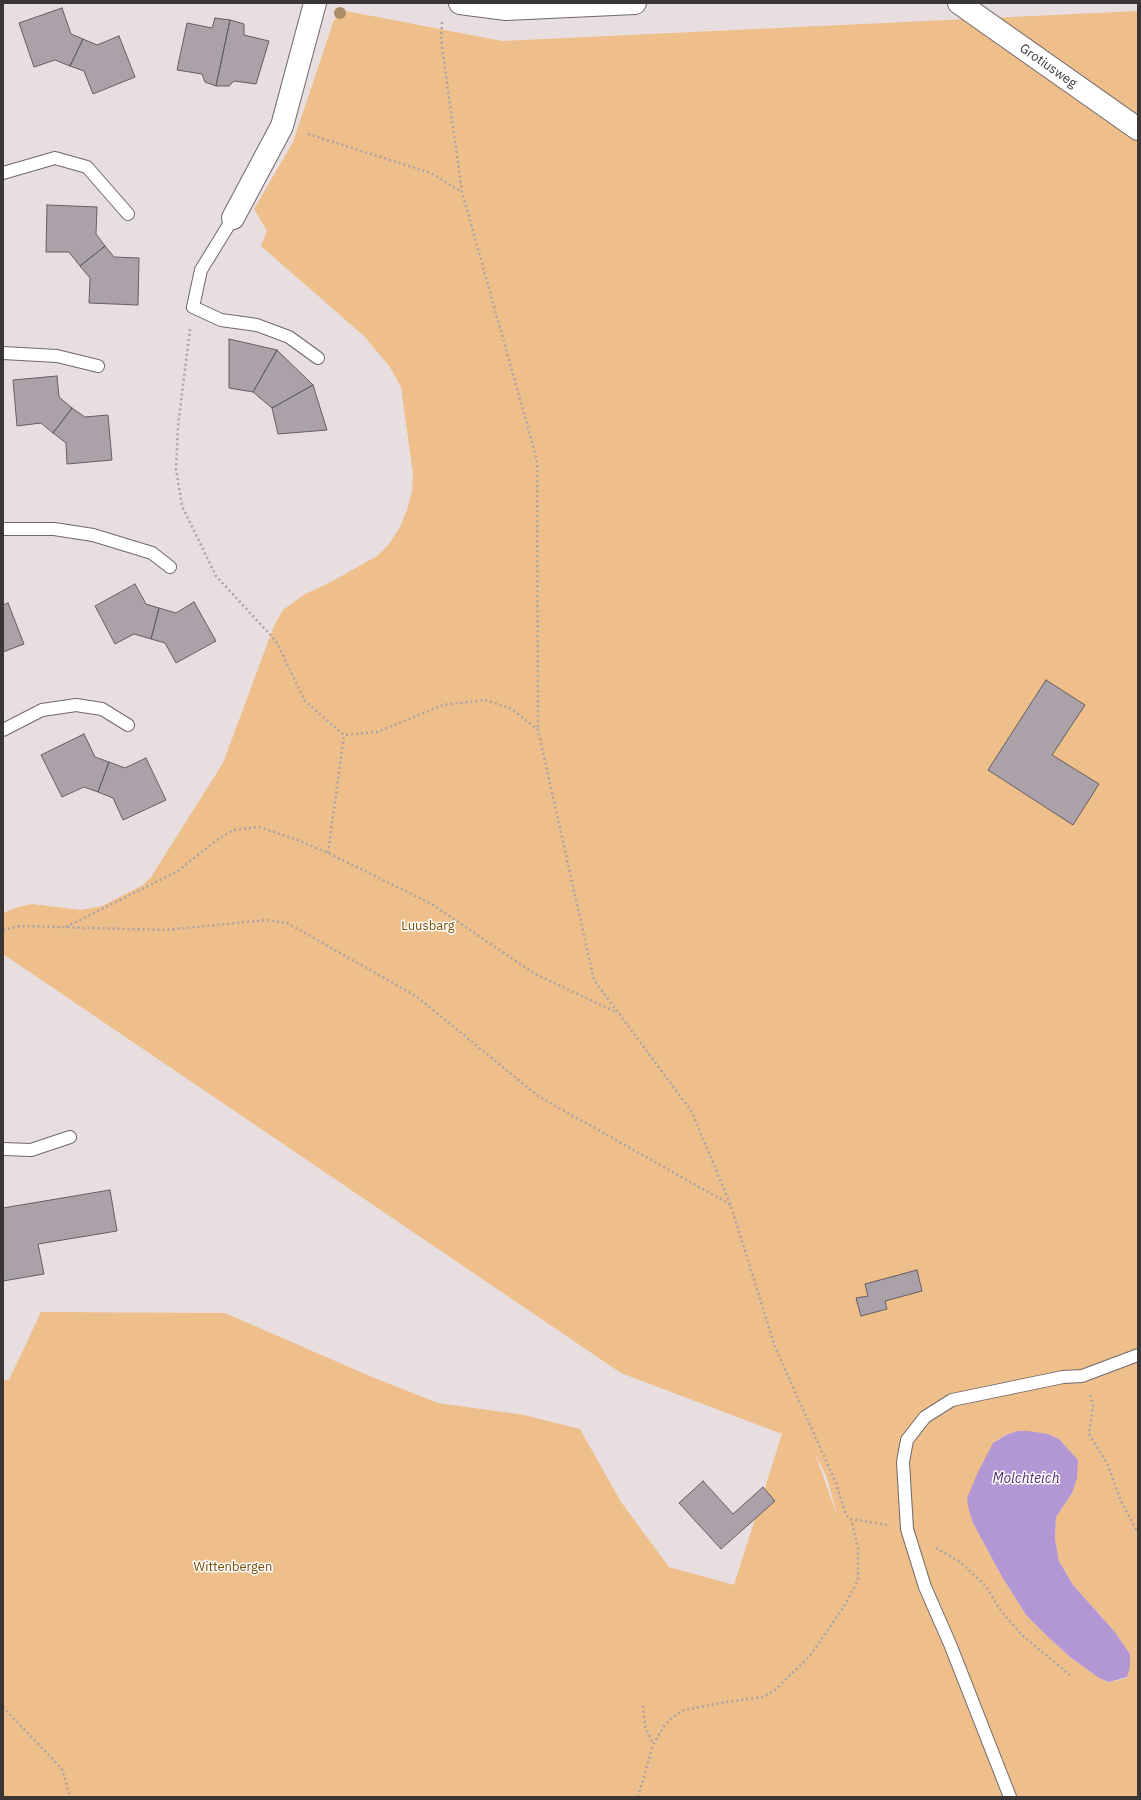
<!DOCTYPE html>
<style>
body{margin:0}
#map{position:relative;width:1141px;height:1800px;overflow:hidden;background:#e9dedf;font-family:"IBM Plex Sans",sans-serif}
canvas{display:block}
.frame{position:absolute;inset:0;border:4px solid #3a3636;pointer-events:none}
</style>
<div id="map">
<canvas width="1141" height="1800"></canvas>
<div class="frame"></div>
</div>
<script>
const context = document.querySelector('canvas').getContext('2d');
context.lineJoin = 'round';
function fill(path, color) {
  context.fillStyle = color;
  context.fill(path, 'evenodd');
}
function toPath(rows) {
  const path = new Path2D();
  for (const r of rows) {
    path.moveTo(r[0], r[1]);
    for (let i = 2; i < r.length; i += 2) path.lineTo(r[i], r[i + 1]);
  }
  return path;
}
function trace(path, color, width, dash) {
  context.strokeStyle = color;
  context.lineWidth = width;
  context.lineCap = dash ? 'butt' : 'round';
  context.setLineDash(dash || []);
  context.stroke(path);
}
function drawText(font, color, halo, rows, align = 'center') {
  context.font = font + ' "IBM Plex Sans",sans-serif';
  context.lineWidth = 3;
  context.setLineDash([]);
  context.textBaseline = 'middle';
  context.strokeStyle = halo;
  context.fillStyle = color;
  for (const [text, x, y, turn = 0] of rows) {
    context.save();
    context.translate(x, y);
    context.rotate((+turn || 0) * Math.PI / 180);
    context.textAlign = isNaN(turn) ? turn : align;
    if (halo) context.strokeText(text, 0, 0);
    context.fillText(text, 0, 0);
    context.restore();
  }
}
fill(toPath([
 [346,11,502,41,1138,11,1138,1797,3,1797,3,1380,9,1380,41,1312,225,1313,372,1377,438,1403,524,1415,580,1429,621,1502,669,1567,734,1585,782,1434,621,1373,3,954,3,913,18,907,32,904,81,910,102,906,143,885,151,877,223,763,274,626,283,610,305,594,331,582,377,556,389,544,400,527,407,510,412,492,413,474,401,387,390,367,364,336,261,246,267,231,254,209,293,142,334,20],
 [1018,1431,1048,1434,1059,1439,1078,1460,1072,1493,1056,1517,1055,1539,1059,1561,1073,1585,1114,1631,1130,1654,1127,1678,1109,1682,1099,1678,1070,1657,1046,1635,1026,1615,1001,1575,973,1523,993,1443,1008,1434],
 [815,1453,827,1478,838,1518]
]), '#eebf8a');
fill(toPath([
 [1018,1431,1028,1431,1048,1434,1059,1439,1078,1460,1077,1478,1072,1493,1056,1517,1055,1539,1059,1561,1073,1585,1114,1631,1130,1654,1130,1667,1127,1677,1109,1682,1099,1678,1070,1657,1046,1635,1026,1615,1001,1575,973,1523,969,1511,967,1498,978,1472,993,1443,1008,1434]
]), '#b297d4');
const building = toPath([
 [62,8,71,34,83,39,70,66,55,60,34,67,19,23,62,8],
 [215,18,230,20,216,86,205,82,202,74,177,70,187,23,212,28,215,18],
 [230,20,244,24,244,35,269,41,256,84,234,81,229,86,216,86,230,20],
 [119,36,135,77,93,94,84,71,70,66,83,39,97,45,119,36],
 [47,205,97,207,96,234,105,246,80,266,69,252,46,252,47,205],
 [105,246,114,257,139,258,138,305,89,303,90,278,80,266,105,246],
 [229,339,277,350,253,392,229,388,229,339],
 [277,350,313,385,272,408,253,392,277,350],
 [57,376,59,397,72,408,53,433,41,423,17,426,13,380,57,376],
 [313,385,327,430,278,434,272,408,313,385],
 [72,408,85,417,108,415,112,460,67,464,66,443,53,433,72,408],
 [135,584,146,604,159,608,151,639,134,634,115,644,95,606,135,584],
 [194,602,216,641,176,663,165,643,151,639,159,608,176,613,194,602],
 [8,603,24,644,3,652,3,605,8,603],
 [1046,680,1085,705,1052,755,1099,784,1073,825,988,770,1046,680],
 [84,734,95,757,109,762,98,792,84,787,62,797,41,755,84,734],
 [146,758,166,800,123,820,113,798,98,792,109,762,125,768,146,758],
 [110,1190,117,1231,38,1244,44,1274,3,1281,3,1208,110,1190],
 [917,1270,922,1291,885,1301,887,1309,861,1316,856,1298,868,1296,865,1284,917,1270],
 [703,1481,733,1514,763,1487,775,1501,721,1549,679,1503,703,1481]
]);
fill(building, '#aaa2a8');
trace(building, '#645d62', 1);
const service = toPath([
 [3,173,55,158,87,167,128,214],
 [233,218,201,270,193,307,221,320,257,325,289,337,318,358],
 [3,353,57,356,98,366],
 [3,529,54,529,93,535,152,553,170,567],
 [3,730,42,710,76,705,102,709,128,725],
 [3,1149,31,1150,70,1137],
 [1010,1797,950,1644,925,1587,907,1529,903,1462,907,1440,925,1417,952,1400,1063,1377,1082,1376,1138,1355]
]);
const minor = toPath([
 [233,218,282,126,315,3]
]);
const tertiary = toPath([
 [460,3,506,9,635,3],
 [959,3,1138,129]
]);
trace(service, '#716769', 14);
trace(minor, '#716769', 24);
trace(tertiary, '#716769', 24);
trace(toPath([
 [442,22,441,39,462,192,537,460,538,730],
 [308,134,431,173,462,192],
 [190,329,178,426,176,469,182,506,216,576,276,641,305,701,344,735,377,732,443,705,485,700,512,709,538,730,594,980,692,1112,731,1206,775,1347,836,1483,846,1515,851,1519,887,1525],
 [328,853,344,735],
 [66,927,178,871,214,842,233,830,259,827,295,839,328,853,430,903,535,974,616,1012],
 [3,930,21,926,166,930,266,920,287,923,416,996,538,1096,731,1205],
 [1090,1395,1093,1404,1089,1434,1107,1463,1121,1501,1138,1533],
 [936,1548,960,1562,985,1585,1001,1611,1022,1635,1071,1676],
 [643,1706,645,1726,653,1744],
 [3,1707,62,1769,70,1797],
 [638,1797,653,1745,664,1726,673,1717,684,1710,727,1702,762,1697,774,1691,810,1656,845,1605,858,1580,858,1547,851,1519]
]), '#aba3a4', 2.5, [2, 3]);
trace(service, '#fff', 12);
trace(minor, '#fff', 22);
trace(tertiary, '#fff', 22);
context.fillStyle = '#ac8e68';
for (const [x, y] of [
 [340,13]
]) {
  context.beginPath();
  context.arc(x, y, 6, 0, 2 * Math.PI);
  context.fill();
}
drawText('13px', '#3a3636', '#fff', [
 ["Grotiusweg",1048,66,35]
]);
drawText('13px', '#7a4c06', '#fff', [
 ["Luusbarg",428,926],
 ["Wittenbergen",233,1567]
]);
drawText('italic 14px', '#4f2a73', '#fff', [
 ["Molchteich",1026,1479]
]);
</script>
